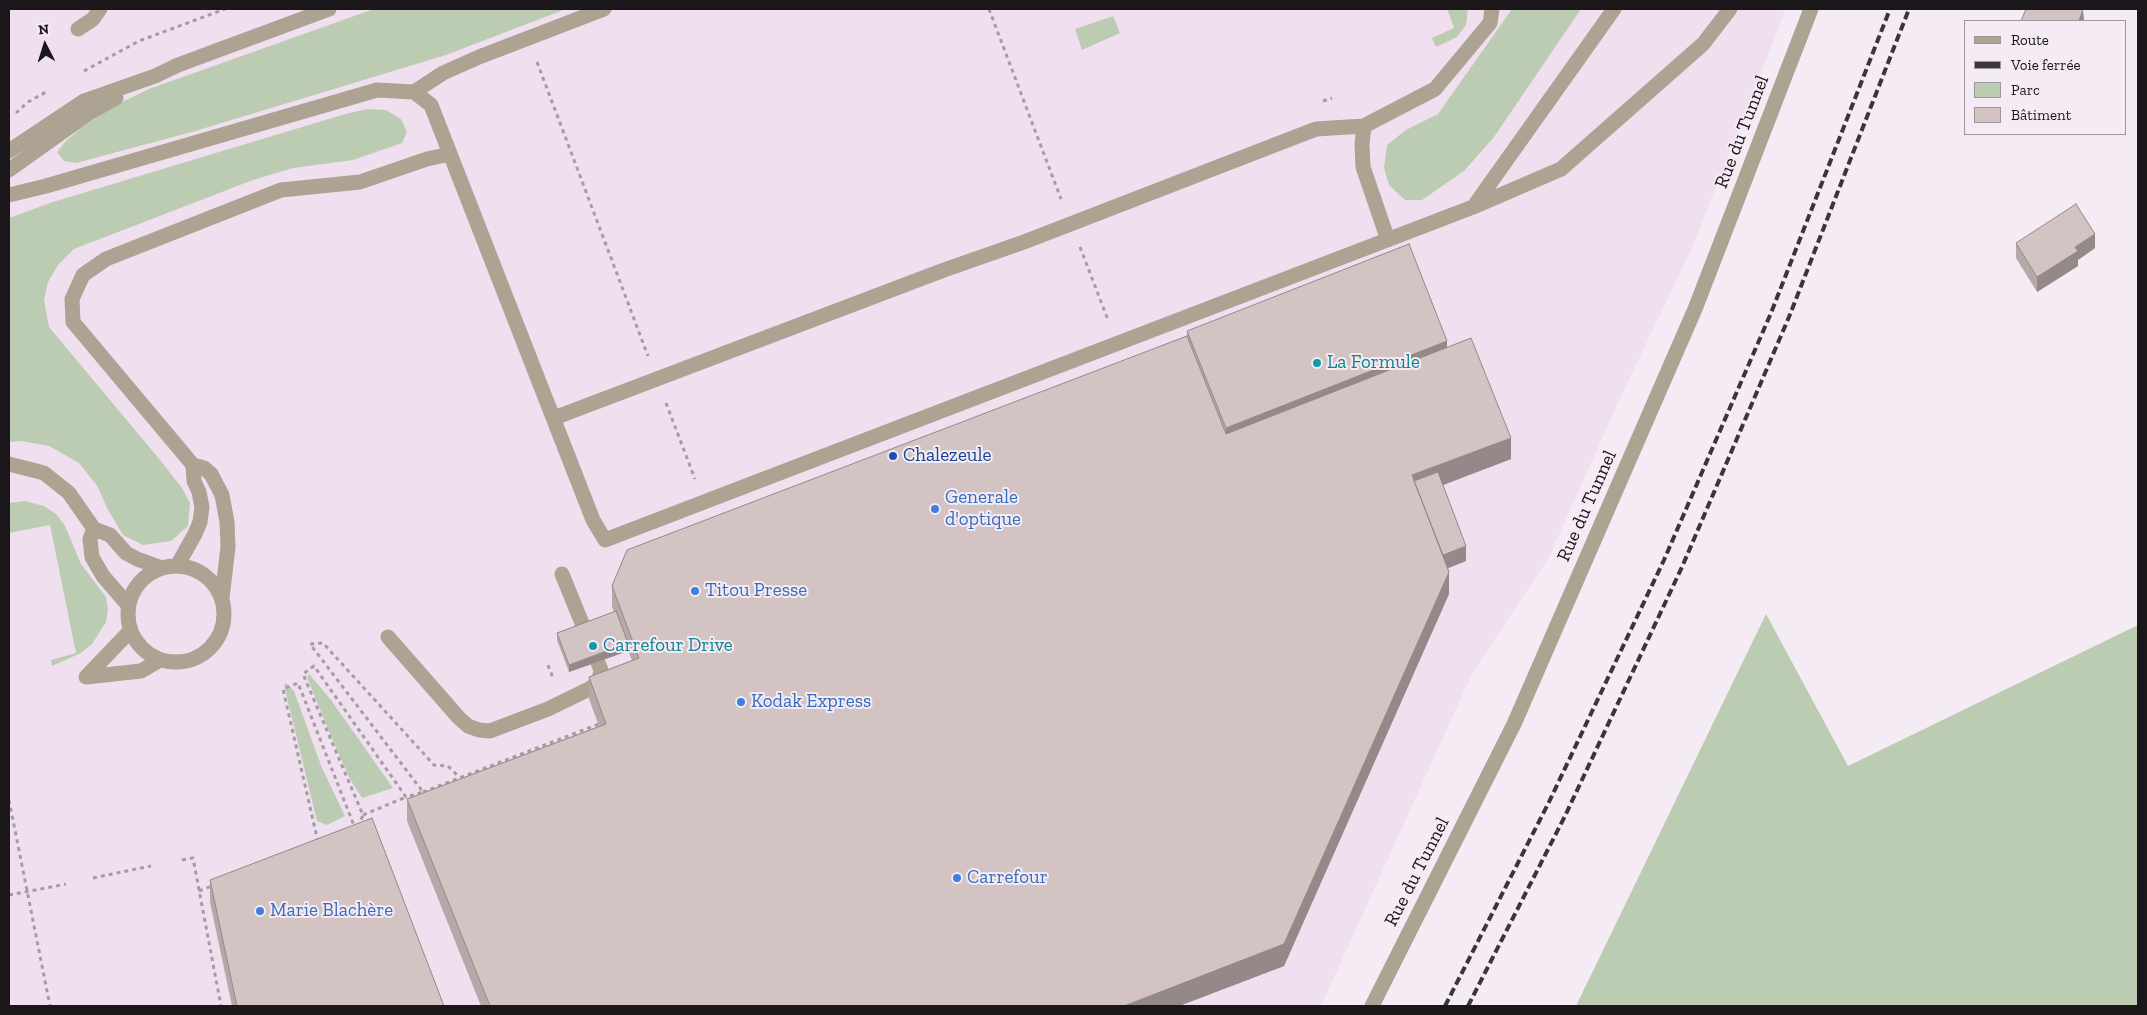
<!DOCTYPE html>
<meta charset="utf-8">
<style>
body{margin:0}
#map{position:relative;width:2147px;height:1015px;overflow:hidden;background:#f5ebf4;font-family:"Zilla Slab",serif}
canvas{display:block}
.frame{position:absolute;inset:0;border:10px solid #1a161a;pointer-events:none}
.legend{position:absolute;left:1964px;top:20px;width:162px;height:115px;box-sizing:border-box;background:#f5ebf4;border:1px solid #9d969d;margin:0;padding:6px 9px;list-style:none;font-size:15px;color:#1a161a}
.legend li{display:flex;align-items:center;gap:10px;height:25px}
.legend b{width:25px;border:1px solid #9d969d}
.north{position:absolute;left:20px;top:20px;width:50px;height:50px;-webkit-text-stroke:4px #f5ebf4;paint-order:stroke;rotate:355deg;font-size:14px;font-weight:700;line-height:20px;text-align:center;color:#1a161a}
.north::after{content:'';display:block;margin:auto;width:18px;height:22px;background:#1a161a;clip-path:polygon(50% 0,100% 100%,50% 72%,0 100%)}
</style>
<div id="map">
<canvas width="2147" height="1015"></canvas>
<div class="frame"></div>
<ul class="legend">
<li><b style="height:6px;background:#aca393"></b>Route</li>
<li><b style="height:6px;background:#3a3539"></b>Voie ferrée</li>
<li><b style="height:14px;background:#bcccb2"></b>Parc</li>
<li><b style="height:14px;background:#d3c4c3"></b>Bâtiment</li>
</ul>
<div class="north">N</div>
</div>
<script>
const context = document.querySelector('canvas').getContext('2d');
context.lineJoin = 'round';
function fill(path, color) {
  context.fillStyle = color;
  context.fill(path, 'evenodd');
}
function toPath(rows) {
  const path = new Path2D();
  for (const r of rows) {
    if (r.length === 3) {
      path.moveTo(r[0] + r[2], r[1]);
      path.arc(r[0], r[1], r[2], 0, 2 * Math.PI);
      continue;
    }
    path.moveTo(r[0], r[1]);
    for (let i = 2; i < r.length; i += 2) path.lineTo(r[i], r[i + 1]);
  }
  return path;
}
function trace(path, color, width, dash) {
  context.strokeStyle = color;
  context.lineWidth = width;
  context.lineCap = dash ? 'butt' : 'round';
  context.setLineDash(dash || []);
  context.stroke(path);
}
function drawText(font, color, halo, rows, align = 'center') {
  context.font = font + ' "Zilla Slab",serif';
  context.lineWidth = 4;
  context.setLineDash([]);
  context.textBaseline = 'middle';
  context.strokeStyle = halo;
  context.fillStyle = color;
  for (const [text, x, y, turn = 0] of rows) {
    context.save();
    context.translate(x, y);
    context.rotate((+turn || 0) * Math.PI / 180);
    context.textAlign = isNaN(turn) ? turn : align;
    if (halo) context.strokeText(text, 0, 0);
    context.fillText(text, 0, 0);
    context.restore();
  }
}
fill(toPath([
 [9,9,1786,9,1692,248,1622,394,1549,557,1471,676,1321,1006,9,1006]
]), '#f0dfee');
fill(toPath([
 [374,9,566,9,446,55,192,132,76,163,64,161,57,152,66,141,82,127,114,106,149,89],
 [1447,9,1468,9,1466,25,1457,37,1436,47,1432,38,1454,28],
 [1512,9,1581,9,1494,137,1464,171,1422,200,1405,200,1389,185,1384,168,1387,145,1406,130,1438,114],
 [1113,16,1120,33,1082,50,1075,29],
 [367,109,386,110,401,119,407,132,402,143,353,160,293,168,253,180,74,249,58,265,48,282,44,300,49,327,160,460,182,488,190,503,188,526,171,541,143,545,123,535,107,508,98,487,79,463,49,446,21,441,9,442,9,218,53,202,342,115],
 [25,501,44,506,56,514,65,526,81,564,106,597,108,610,106,622,92,644,81,653,52,666,51,660,76,653,50,525,9,533,9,503],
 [1766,614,1848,766,2138,625,2138,1006,1576,1006],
 [309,674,331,700,393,788,362,798,350,779,330,734,307,677],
 [286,683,294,691,322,768,345,816,327,825,317,821,284,685]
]), '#bcccb2');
trace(toPath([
 [989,9,1061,199],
 [537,62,648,356],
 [84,71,139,41,225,9],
 [1323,101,1332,98],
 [16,113,28,102,46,92],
 [1080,247,1108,320],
 [666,403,695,479],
 [548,665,553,678],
 [423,792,599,724],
 [9,800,50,1006],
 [363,815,406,797],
 [358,827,363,815,303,674,314,666,406,797,423,792,310,644,323,643,434,765,448,766,459,777],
 [318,842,283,689,298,683,355,828],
 [182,860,193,858,221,1006],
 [93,878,151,866],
 [199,891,212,886],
 [9,895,66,884]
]), '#a59da4', 3, [4, 4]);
trace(toPath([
 [78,29,93,19,100,9],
 [414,92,443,73,479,57,604,9],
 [9,195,46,186,377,90,414,92,431,105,593,520,605,540,1473,207,1561,169,1703,44,1730,9],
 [1474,206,1614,9],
 [1388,240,1363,167,1362,144,1364,126,1435,89,1490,23,1492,9],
 [554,418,944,270,1024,242,1316,129,1364,126],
 [9,464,44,473,69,493,94,529,110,535,126,553,137,559,162,568],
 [94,529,90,539,92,557,103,576,128,605],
 [176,614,48],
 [177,566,195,534,200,522,202,507,199,492,194,481,193,465],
 [222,598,228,547,227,522,222,495,211,474,204,468,193,465,73,322,72,299,83,275,106,259,281,190,360,182,427,159,450,154],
 [388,637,459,718,468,726,479,730,490,731,548,709,591,688,599,680,601,670,562,574],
 [86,677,141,671,160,660],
 [86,677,131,630]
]), '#aca393', 15);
trace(toPath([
 [1372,1006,1514,724,1695,309,1811,9]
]), '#aca393', 15);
trace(toPath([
 [9,151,84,101,155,76,178,65,329,9],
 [9,170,89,113,116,98]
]), '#aca393', 15);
trace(toPath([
 [1445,1006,1549,802,1664,560,1771,313,1890,9],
 [1468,1006,1565,816,1682,567,1789,317,1909,9]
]), '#3a3539', 4, [8, 4]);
fill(toPath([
 [2016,243,2095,248,2078,260,2078,266,2037,292,2016,258],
 [1187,331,1447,347,1511,459,1443,485,1466,561,1448,568,1449,594,1284,966,1179,1006,481,1006,407,821,407,799,599,726,589,699,589,677,632,660,628,651,569,672,557,640,557,633,614,612,612,607,612,586,1187,336],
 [210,880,444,1006,232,1006,210,902]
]), '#b5a9a8');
fill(toPath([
 [2083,9,2084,21,2079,21],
 [2095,234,2095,248,2078,260,2078,266,2037,292,2037,277,2075,247],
 [1447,341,1447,368,1226,455,1226,428],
 [1511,438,1511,459,1417,495,1412,475],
 [1466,546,1466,561,1441,571,1441,556],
 [1449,572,1449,594,1284,966,1179,1006,1124,1006],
 [628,643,628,651,569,672,569,665]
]), '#948988');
const building = toPath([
 [2026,9,2083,9,2079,21,2021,21,2026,9],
 [2076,204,2095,234,2075,247,2078,251,2037,277,2016,243,2076,204],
 [1409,244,1447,341,1226,428,1187,331,1409,244],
 [1187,336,1226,434,1471,338,1511,438,1412,475,1449,572,1284,944,1124,1006,490,1006,407,799,606,724,589,677,639,658,612,586,627,550,1187,336],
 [1438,472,1466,546,1443,555,1414,481,1438,472],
 [616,611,628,643,569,665,557,633,616,611],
 [372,818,444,1006,237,1006,210,880,372,818]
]);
fill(building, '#d3c4c3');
trace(building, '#948988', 1);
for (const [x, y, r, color] of [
 [1317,363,5,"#0f9aa8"],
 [893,456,5,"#1a4fb4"],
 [935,509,5,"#3f7fe0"],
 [695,591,5,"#3f7fe0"],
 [593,646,5,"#0f9aa8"],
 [741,702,5,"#3f7fe0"],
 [957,878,5,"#3f7fe0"],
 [260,911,5,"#3f7fe0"]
]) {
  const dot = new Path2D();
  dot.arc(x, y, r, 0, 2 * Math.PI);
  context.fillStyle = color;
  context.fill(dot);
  trace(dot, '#f5ebf4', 2);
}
drawText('19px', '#1a161a', '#f5ebf4', [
 ["Rue du Tunnel",1742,132,-69],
 ["Rue du Tunnel",1587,506,-66],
 ["Rue du Tunnel",1417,872,-63]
]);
drawText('19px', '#0d838f', '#f5ebf4', [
 ["La Formule",1327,363],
 ["Carrefour Drive",603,646]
], 'left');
drawText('19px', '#164399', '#f5ebf4', [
 ["Chalezeule",903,456]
], 'left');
drawText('19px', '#366cbe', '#f5ebf4', [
 ["Generale",945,498],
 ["d'optique",945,520],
 ["Titou Presse",705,591],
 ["Kodak Express",751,702],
 ["Carrefour",967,878],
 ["Marie Blachère",270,911]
], 'left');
</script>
